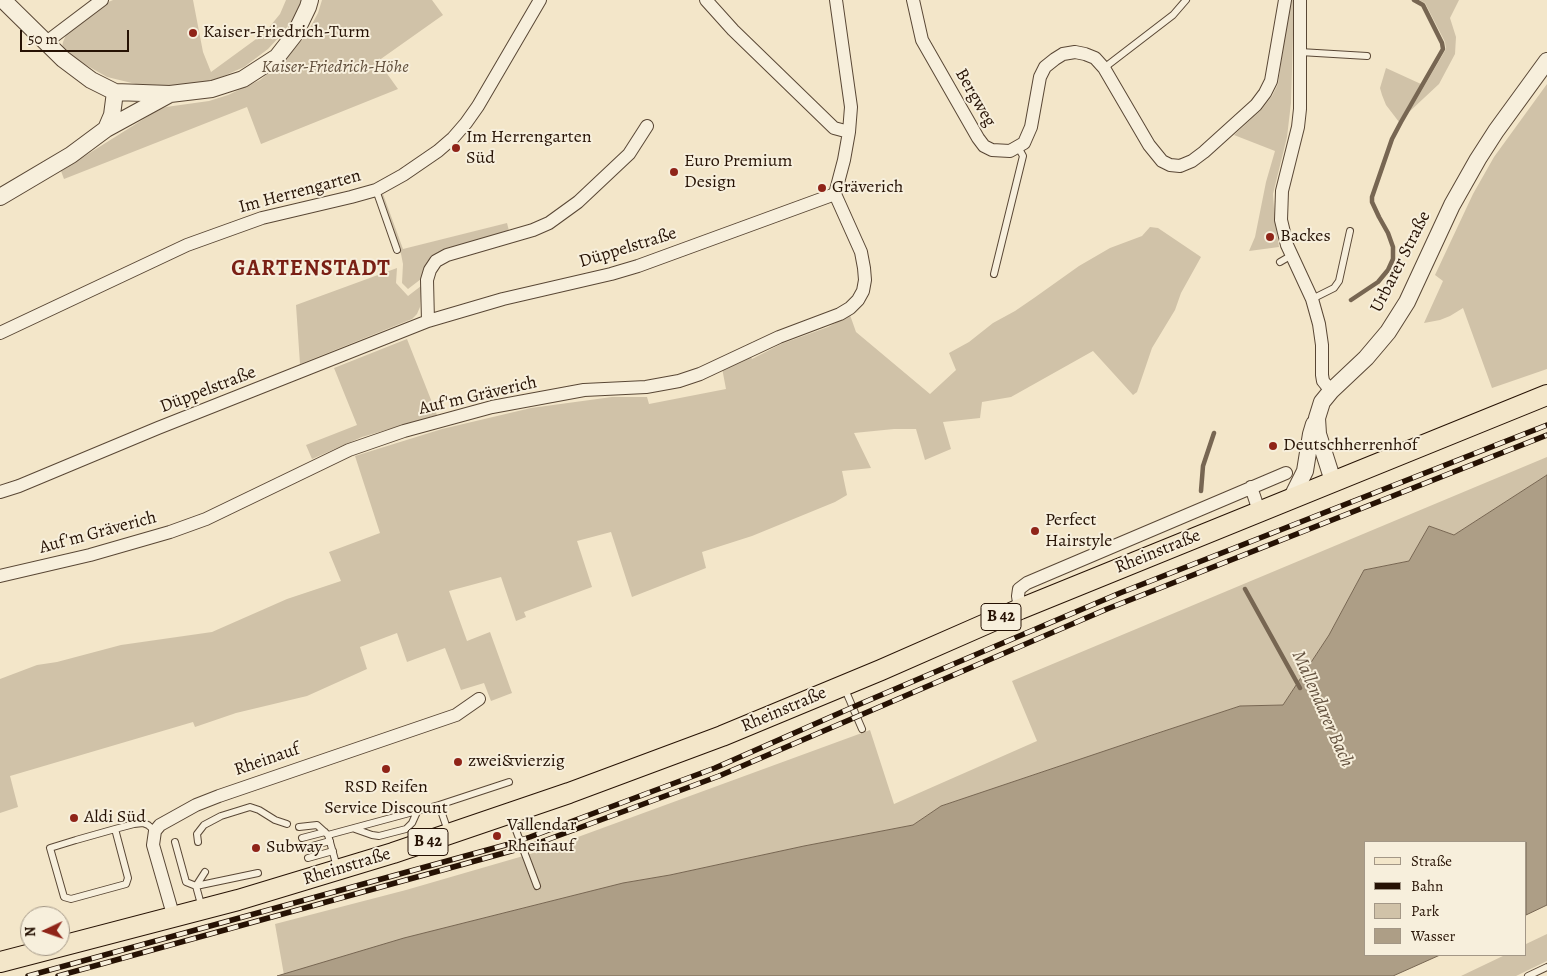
<!DOCTYPE html>
<meta charset="utf-8">
<style>
body{margin:0}
#map{position:relative;width:1547px;height:976px;overflow:hidden;background:#f3e6c9;font-family:Alegreya,serif}
canvas{display:block}
.legend{position:absolute;left:1364px;top:841px;width:162px;height:115px;box-sizing:border-box;background:#f7efdc;border:1px solid #a39786;margin:0;padding:6px 9px;list-style:none;font-size:15px;color:#261204}
.legend li{display:flex;align-items:center;gap:10px;height:25px}
.legend b{width:25px;border:1px solid #a39786}
.north{position:absolute;left:20px;top:906px;width:50px;height:50px;box-sizing:border-box;background:#f7efdc;border:1px solid #a39786;border-radius:50%;rotate:267deg;font-size:14px;font-weight:700;line-height:20px;text-align:center;color:#261204}
.north::after{content:'';display:block;margin:auto;width:18px;height:22px;background:#8f2418;clip-path:polygon(50% 0,100% 100%,50% 72%,0 100%)}
.scale{position:absolute;left:20px;top:30px;width:109px;height:22px;box-sizing:border-box;border:2px solid #261204;border-top:0;padding-left:6px;font-size:15px;line-height:18px;white-space:nowrap;color:#261204;-webkit-text-stroke:4px #f7efdc;paint-order:stroke}
</style>
<div id="map">
<canvas width="1547" height="976"></canvas>
<ul class="legend">
<li><b style="height:6px;background:#f3e6c9"></b>Straße</li>
<li><b style="height:6px;background:#261204"></b>Bahn</li>
<li><b style="height:14px;background:#d0c2a8"></b>Park</li>
<li><b style="height:14px;background:#ad9e86"></b>Wasser</li>
</ul>
<div class="north">N</div>
<div class="scale">50 m</div>
</div>
<script>
const context = document.querySelector('canvas').getContext('2d');
context.lineJoin = 'round';
function fill(path, color) {
  context.fillStyle = color;
  context.fill(path, 'evenodd');
}
function toPath(rows) {
  const path = new Path2D();
  for (const r of rows) {
    path.moveTo(r[0], r[1]);
    for (let i = 2; i < r.length; i += 2) path.lineTo(r[i], r[i + 1]);
  }
  return path;
}
function trace(path, color, width, dash) {
  context.strokeStyle = color;
  context.lineWidth = width;
  context.lineCap = dash ? 'butt' : 'round';
  context.setLineDash(dash || []);
  context.stroke(path);
}
function drawText(font, color, halo, rows, align = 'center') {
  context.font = font + ' Alegreya,serif';
  context.lineWidth = 4;
  context.setLineDash([]);
  context.textBaseline = 'middle';
  context.strokeStyle = halo;
  context.fillStyle = color;
  for (const [text, x, y, turn = 0] of rows) {
    context.save();
    context.translate(x, y);
    context.rotate((+turn || 0) * Math.PI / 180);
    context.textAlign = isNaN(turn) ? turn : align;
    if (halo) context.strokeText(text, 0, 0);
    context.fillText(text, 0, 0);
    context.restore();
  }
}
fill(toPath([
 [113,0,193,0,203,52,211,72,263,34,267,39,270,35,266,31,280,14,286,0,302,0,294,18,282,34,268,49,244,67,226,75,207,82,176,87,136,84,107,77,72,57,62,47,63,42,66,35,104,4],
 [322,0,432,0,443,15,378,61,398,89,261,144,247,107,64,179,61,171,158,110,166,107,209,101,228,95,260,80,281,63,305,37,318,13],
 [1290,0,1294,0,1291,103,1287,137,1273,194,1275,222,1279,247,1249,251,1255,237,1266,182,1275,151,1234,135,1262,109,1272,96,1278,84],
 [1419,0,1459,0,1450,18,1456,37,1455,54,1439,84,1409,112,1446,49,1445,42,1425,3],
 [1386,68,1421,84,1399,122,1386,105,1382,95,1380,88],
 [1547,84,1547,369,1492,388,1463,308,1450,316,1440,320,1424,323,1443,281,1435,275,1473,194,1494,157],
 [383,194,403,249,507,223,509,231,437,253,431,259,421,279,408,289,402,283,403,264,400,249,381,195],
 [1150,227,1158,228,1201,257,1181,293,1175,310,1152,348,1137,392,1133,395,1093,351,1011,397,982,402,980,418,943,422,951,449,925,460,916,429,894,429,854,433,871,468,842,471,847,495,835,502,752,536,702,552,706,568,632,597,611,532,577,541,592,587,524,612,526,617,516,621,501,577,449,591,467,641,490,632,512,693,491,701,484,683,461,690,445,648,407,662,397,633,360,647,367,669,307,696,236,713,195,727,193,722,10,776,18,807,0,813,0,679,37,665,57,662,121,645,212,632,287,599,341,581,329,552,380,533,355,456,442,429,531,408,612,397,647,397,649,404,726,389,722,368,750,355,752,359,781,344,828,327,850,315,856,332,930,394,956,370,949,353,969,342,993,323,1015,311,1034,298,1079,266,1110,248,1142,236],
 [397,268,396,283,408,296,421,286,420,307,417,314,412,319,300,364,296,305],
 [407,339,437,415,362,437,312,459,306,445,357,425,334,368],
 [1547,457,1547,475,1454,535,1429,526,1409,561,1364,570,1329,635,1283,705,1240,706,1149,736,941,806,913,825,804,846,670,875,623,883,404,938,284,975,275,924,406,890,537,852,870,730,894,804,1037,741,1012,681],
 [1547,934,1547,961,1516,976,1461,976,1505,955,1526,955,1526,944]
]), '#d0c2a8');
const water = toPath([
 [1547,475,1547,905,1526,915,1526,842,1366,842,1366,955,1440,955,1393,976,277,976,404,938,623,883,670,875,804,846,913,825,941,806,1149,736,1240,706,1283,705,1329,635,1364,570,1409,561,1429,526,1454,535,1547,475]
]);
fill(water, '#ad9e86');
trace(water, '#776652', 1);
trace(toPath([
 [1351,300,1378,282,1388,270,1393,259,1393,247,1388,233,1379,217,1372,202,1372,197,1392,139,1401,122,1443,49,1442,43,1423,5,1414,0],
 [1201,491,1203,466,1214,433],
 [1245,589,1300,688]
]), '#776652', 4.5);
const service = toPath([
 [1300,52,1367,56],
 [1104,68,1173,15,1186,0],
 [376,190,397,250],
 [1280,262,1292,255],
 [994,274,1023,156,1018,147],
 [1312,299,1334,288,1339,281,1350,231],
 [844,687,862,729],
 [439,805,448,831],
 [511,817,537,886],
 [299,827,317,825,328,835],
 [115,829,128,878,126,884,71,899,64,897,50,848,76,840,115,829,134,824,143,823,148,825,155,831],
 [355,829,372,835,379,836,406,829,412,823,417,812],
 [302,838,325,832],
 [175,842,186,882,196,886,202,908],
 [198,842,197,834,204,825,221,816,250,807,259,810,275,820,287,824],
 [305,848,330,841],
 [308,858,333,851],
 [337,867,328,835,439,805,509,782],
 [205,872,196,886,258,873],
 [1528,976,1547,967]
]);
const minor = toPath([
 [706,0,733,30,834,128,849,132,844,160,835,194],
 [836,0,851,107,849,132],
 [913,0,922,40,978,138,984,146,992,150,1010,151,1024,143,1031,127,1040,77,1045,67,1055,59,1063,54,1075,52,1085,54,1095,58,1104,68,1149,145,1162,161,1170,165,1180,166,1192,161,1204,152,1256,105,1265,93,1271,81,1285,0],
 [1300,0,1300,109,1298,127,1282,191,1281,220,1287,245,1312,299,1319,324,1322,345,1322,375,1323,381,1331,391],
 [45,43,102,0],
 [428,321,427,280,430,270,436,261,447,255,533,230,549,223,578,202,629,154,647,126],
 [0,333,187,245,262,218,351,197,376,190,403,175,438,151,453,138,466,123,478,106,540,0],
 [1251,487,1259,511],
 [0,492,19,486,158,428,428,321,503,299,611,274,638,266,835,194],
 [0,576,90,555,170,532,206,519,349,450,404,431,492,407,584,390,646,387,679,381,700,374,779,337,840,314,850,308,858,300,863,291,865,280,864,268,861,252,835,194],
 [1020,609,1018,596,1019,589,1027,583,1286,473],
 [174,918,153,845,155,831,160,825,196,805,219,796,456,715,479,699]
]);
const tertiary = toPath([
 [3,0,63,59,91,80,115,92,170,94,212,89,243,79,277,57,295,34,308,7,310,0],
 [106,129,170,94],
 [0,197,71,155,106,129,112,115,115,92],
 [1333,481,1318,434,1317,418,1322,402,1331,391,1366,358,1388,332,1407,302,1452,205,1478,159,1496,131,1547,61],
 [1292,497,1305,471,1311,434,1314,424]
]);
const primary = toPath([
 [0,962,238,900,393,853,569,793,722,736,881,670,1020,609,1547,395]
]);
trace(service, '#594735', 8);
trace(minor, '#594735', 14);
trace(tertiary, '#594735', 18);
trace(primary, '#261204', 22);
trace(service, '#f7efdc', 6);
trace(minor, '#f7efdc', 12);
trace(tertiary, '#f7efdc', 16);
trace(primary, '#f3e6c9', 20);
const rail = toPath([
 [28,976,509,844,530,837,715,768,860,704,1120,593,1547,425],
 [58,976,533,845,719,776,1107,609,1547,435]
]);
trace(rail, '#261204', 5.5);
trace(rail, '#f7efdc', 4, [11]);
for (const [x, y, r, color] of [
 [193,33,5,"#8f2418"],
 [456,148,5,"#8f2418"],
 [674,172,5,"#8f2418"],
 [822,188,5,"#8f2418"],
 [1270,237,5,"#8f2418"],
 [1273,446,5,"#8f2418"],
 [1035,531,5,"#8f2418"],
 [458,762,5,"#8f2418"],
 [386,769,5,"#8f2418"],
 [74,818,5,"#8f2418"],
 [497,836,5,"#8f2418"],
 [256,848,5,"#8f2418"]
]) {
  const dot = new Path2D();
  dot.arc(x, y, r, 0, 2 * Math.PI);
  context.fillStyle = color;
  context.fill(dot);
  trace(dot, '#f7efdc', 2);
}
for (const [x, y, w] of [
 [1001,617,40],
 [428,842,40]
]) {
  const box = new Path2D();
  box.roundRect(x - w / 2, y - 13.5, w, 27, 4);
  context.fillStyle = '#f7efdc';
  context.fill(box);
  trace(box, '#261204', 1);
}
drawText('bold 16px', '#261204', null, [
 ["B 42",1001,617],
 ["B 42",428,842]
]);
drawText('18px', '#261204', '#f7efdc', [
 ["Kaiser-Friedrich-Turm",203,33],
 ["Im Herrengarten",466,138],
 ["Süd",466,159],
 ["Euro Premium",684,162],
 ["Design",684,183],
 ["Gräverich",832,188],
 ["Backes",1280,237],
 ["Deutschherrenhof",1283,446],
 ["Perfect",1045,521],
 ["Hairstyle",1045,542],
 ["zwei&vierzig",468,762],
 ["RSD Reifen",386,788,"center"],
 ["Service Discount",386,809,"center"],
 ["Aldi Süd",84,818],
 ["Vallendar",507,826],
 ["Rheinauf",507,847],
 ["Subway",266,848]
], 'left');
drawText('italic 18px', '#62503d', '#f7efdc', [
 ["Kaiser-Friedrich-Höhe",335,68]
]);
drawText('18px', '#261204', '#f7efdc', [
 ["Bergweg",975,98,60],
 ["Im Herrengarten",300,192,-15],
 ["Düppelstraße",628,248,-17],
 ["Urbarer Straße",1401,262,-63],
 ["Düppelstraße",208,390,-21],
 ["Auf'm Gräverich",478,396,-13],
 ["Auf'm Gräverich",98,533,-15],
 ["Rheinstraße",1158,552,-22],
 ["Rheinstraße",784,710,-23],
 ["Rheinauf",267,760,-19],
 ["Rheinstraße",347,867,-17]
]);
drawText('italic 19px', '#63513e', '#f7efdc', [
 ["Mallendarer Bach",1322,709,66]
]);
context.letterSpacing = '1px';
drawText('bold 22px', '#7a1f14', '#f7efdc', [
 ["GARTENSTADT",311,270]
]);
context.letterSpacing = '0px';
</script>
